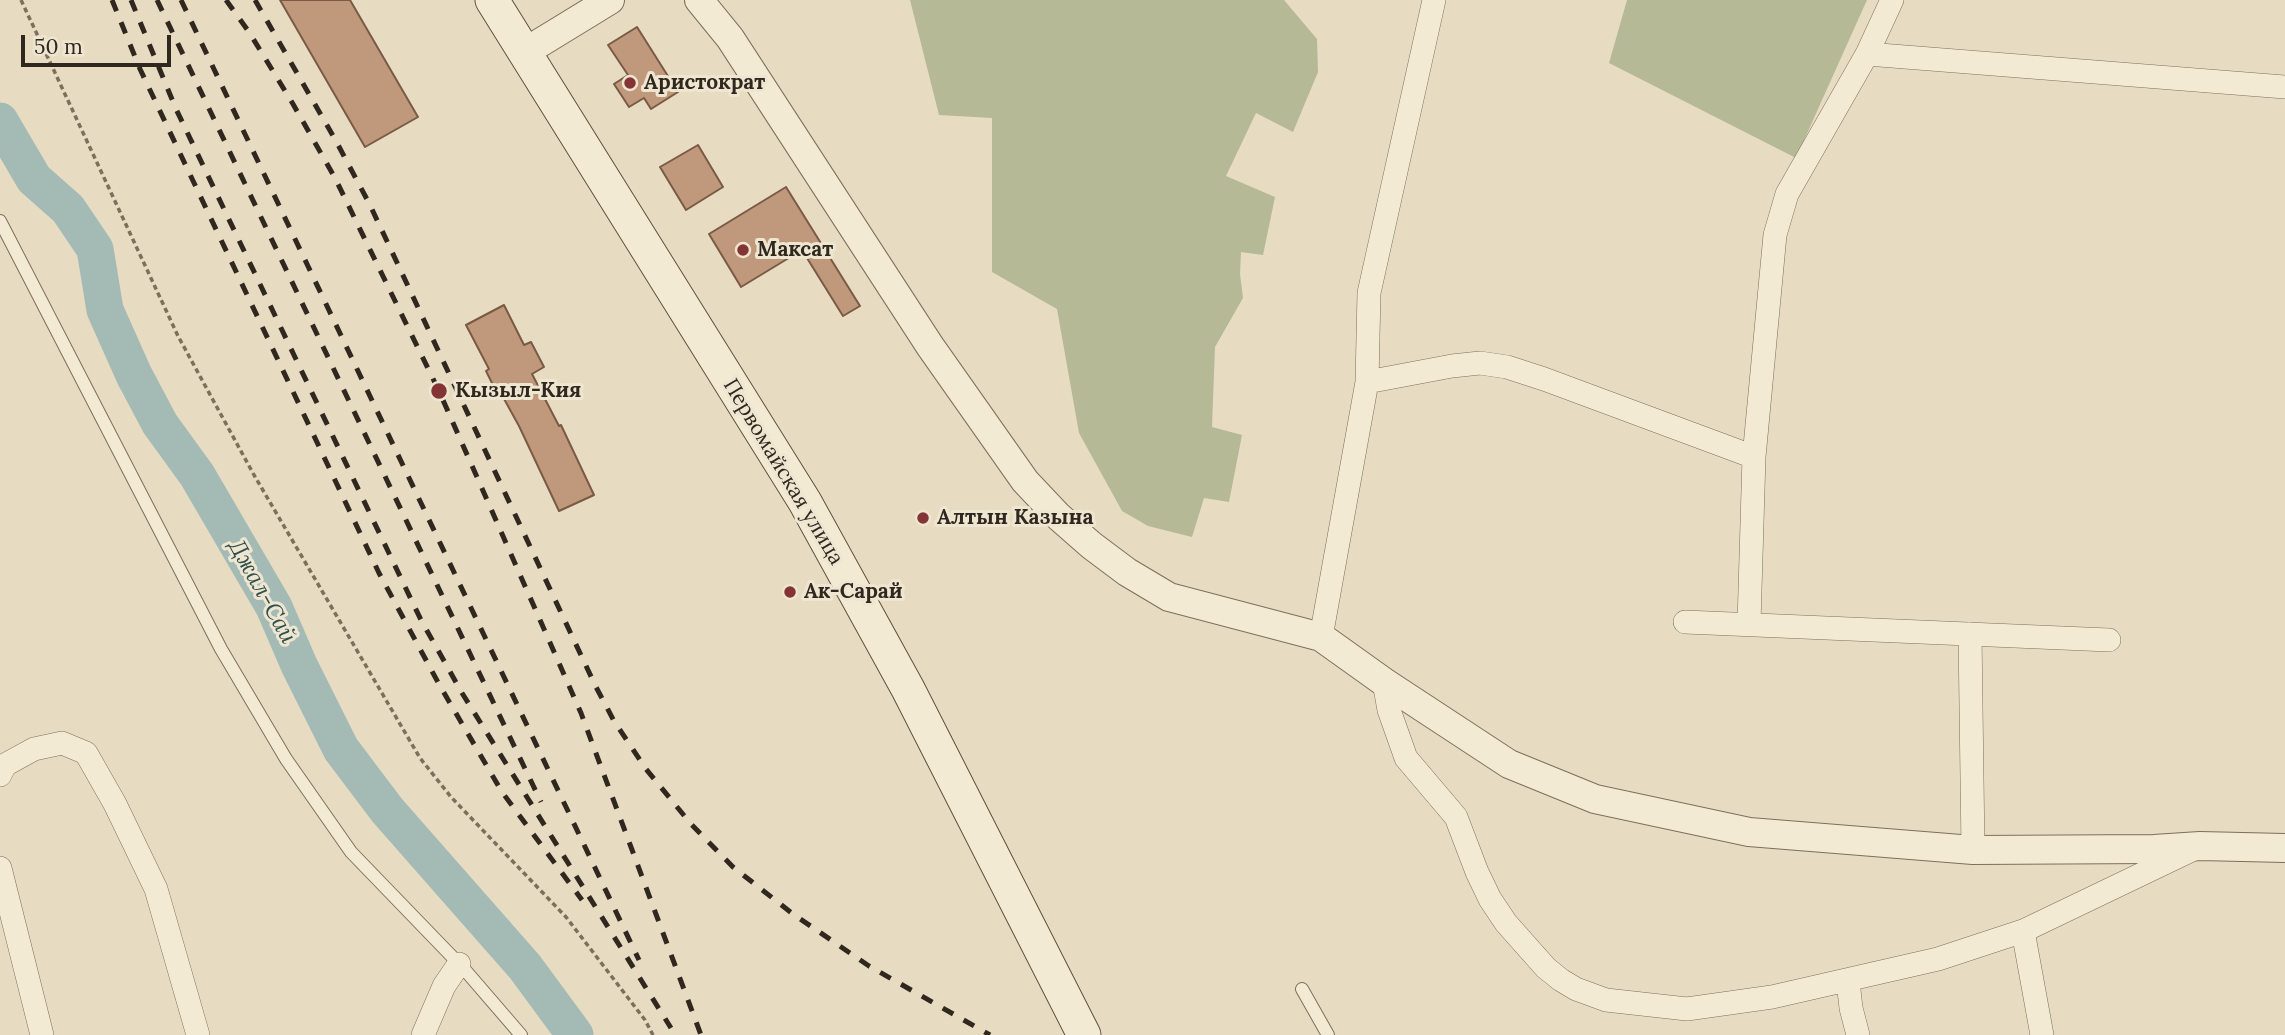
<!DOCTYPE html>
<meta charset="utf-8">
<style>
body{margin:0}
#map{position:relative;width:2285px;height:1035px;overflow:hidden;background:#e7dcc2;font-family:Lora,serif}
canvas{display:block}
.scale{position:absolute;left:21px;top:35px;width:150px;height:32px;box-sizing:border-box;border:4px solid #30271e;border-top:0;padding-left:9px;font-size:21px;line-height:24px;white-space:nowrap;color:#30271e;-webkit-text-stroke:5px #efe6d1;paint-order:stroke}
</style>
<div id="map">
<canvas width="2285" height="1035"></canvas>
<div class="scale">50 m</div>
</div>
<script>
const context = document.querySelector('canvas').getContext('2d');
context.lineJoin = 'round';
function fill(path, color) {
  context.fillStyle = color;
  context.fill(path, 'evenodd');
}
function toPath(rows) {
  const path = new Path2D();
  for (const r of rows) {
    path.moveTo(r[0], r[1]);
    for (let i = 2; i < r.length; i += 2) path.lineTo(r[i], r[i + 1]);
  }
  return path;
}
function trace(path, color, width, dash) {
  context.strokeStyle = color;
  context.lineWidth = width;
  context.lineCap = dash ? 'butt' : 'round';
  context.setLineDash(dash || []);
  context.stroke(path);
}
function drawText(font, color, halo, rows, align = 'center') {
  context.font = font + ' Lora,serif';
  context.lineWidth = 6;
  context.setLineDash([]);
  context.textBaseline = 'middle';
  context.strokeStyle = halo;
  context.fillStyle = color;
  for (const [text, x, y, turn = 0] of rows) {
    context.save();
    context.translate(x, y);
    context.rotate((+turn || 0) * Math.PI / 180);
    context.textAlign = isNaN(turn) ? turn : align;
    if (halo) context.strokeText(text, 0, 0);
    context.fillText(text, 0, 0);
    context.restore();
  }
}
fill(toPath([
 [910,0,1284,0,1317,39,1318,72,1293,132,1256,113,1226,176,1275,197,1263,255,1241,252,1240,274,1243,298,1215,347,1212,427,1242,435,1229,502,1204,498,1192,537,1148,526,1122,511,1079,433,1057,309,992,272,992,118,939,115],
 [1627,0,1867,0,1796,158,1609,63]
]), '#b5b996');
trace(toPath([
 [0,121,34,179,68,209,95,249,105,310,134,375,160,424,197,475,274,607,299,665,341,749,387,810,525,967,575,1035]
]), '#a4bab4', 37);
const building = toPath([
 [280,0,350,0,418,117,365,147,280,0],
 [637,27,678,92,651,109,644,98,629,107,614,84,628,75,608,45,637,27],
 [698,145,723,187,686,210,660,167,698,145],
 [786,187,860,306,843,316,802,250,741,287,709,234,786,187],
 [504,305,524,345,531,342,544,367,532,374,559,426,561,425,594,495,559,511,519,426,498,388,495,389,486,371,489,369,466,325,504,305]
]);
fill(building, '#c0997d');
trace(building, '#7a5a45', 2);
const service = toPath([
 [0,221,221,649,286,759,351,852,465,970,521,1035],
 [1302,989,1328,1035]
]);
const minor = toPath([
 [1867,54,2285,87],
 [1367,382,1452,366,1480,363,1507,367,1544,379,1754,457],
 [1685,622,2109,640],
 [1749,623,1754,457,1775,235,1787,194,1867,54,1892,0],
 [1970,634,1973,850],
 [1321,637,1367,382,1369,293,1434,0],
 [1384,682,1389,710,1406,758,1456,817,1477,872,1490,899,1506,923,1546,968,1561,980,1576,989,1606,1000,1687,1009,1772,997,1938,959,2023,931,2194,849],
 [0,775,5,765,34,749,62,743,86,753,115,804,156,889,198,1035],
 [0,868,42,1035],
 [2023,931,2042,1035],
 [1848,981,1851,1008,1858,1035],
 [423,1035,444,986,459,964]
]);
const tertiary = toPath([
 [699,0,730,38,930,346,1025,481,1058,516,1091,545,1127,572,1169,597,1321,637,1384,682,1509,764,1595,799,1749,832,1973,850,2154,849,2200,846,2285,848],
 [525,52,610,0]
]);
const secondary = toPath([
 [492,0,805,502,908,689,1084,1035]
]);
trace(service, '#7e6e5c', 14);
trace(minor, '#7e6e5c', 24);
trace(tertiary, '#7e6e5c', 30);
trace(secondary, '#60503f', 35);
trace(toPath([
 [21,0,178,336,254,475,420,758,451,797,566,917,645,1020,653,1035]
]), '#7e6e5c', 3.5, [5, 3.5]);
trace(service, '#f3ead4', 12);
trace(minor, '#f3ead4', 23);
trace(tertiary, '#f3ead4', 28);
trace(secondary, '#f3ead4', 33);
trace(toPath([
 [112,0,140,69,379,573,440,686,502,792,582,900],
 [131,0,176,109,421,620,462,693,671,1028],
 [157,0,541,802],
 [181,0,639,960],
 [226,0,249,32,293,104,335,178,439,391,581,713,701,1035],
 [255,0,336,141,370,205,595,685,614,721,646,769,691,824,733,867,793,914,869,966,990,1035]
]), '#30271e', 5, [12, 12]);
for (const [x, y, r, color] of [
 [630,83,7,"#853435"],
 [743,250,7,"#853435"],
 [439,391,9,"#853435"],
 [923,518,7,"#853435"],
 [790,592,7,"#853435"]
]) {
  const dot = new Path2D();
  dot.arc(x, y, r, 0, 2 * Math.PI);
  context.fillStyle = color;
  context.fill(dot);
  trace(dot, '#efe6d1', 2.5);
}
drawText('bold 21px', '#30271e', '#efe6d1', [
 ["Аристократ",644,83],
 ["Максат",757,250],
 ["Кызыл-Кия",455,391],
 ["Алтын Казына",937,518],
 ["Ак-Сарай",804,592]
], 'left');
drawText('21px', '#30271e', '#efe6d1', [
 ["Первомайская улица",783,472,59]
]);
drawText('italic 23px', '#2f4e4c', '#efe6d1', [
 ["Джал-Сай",262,592,61]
]);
</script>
